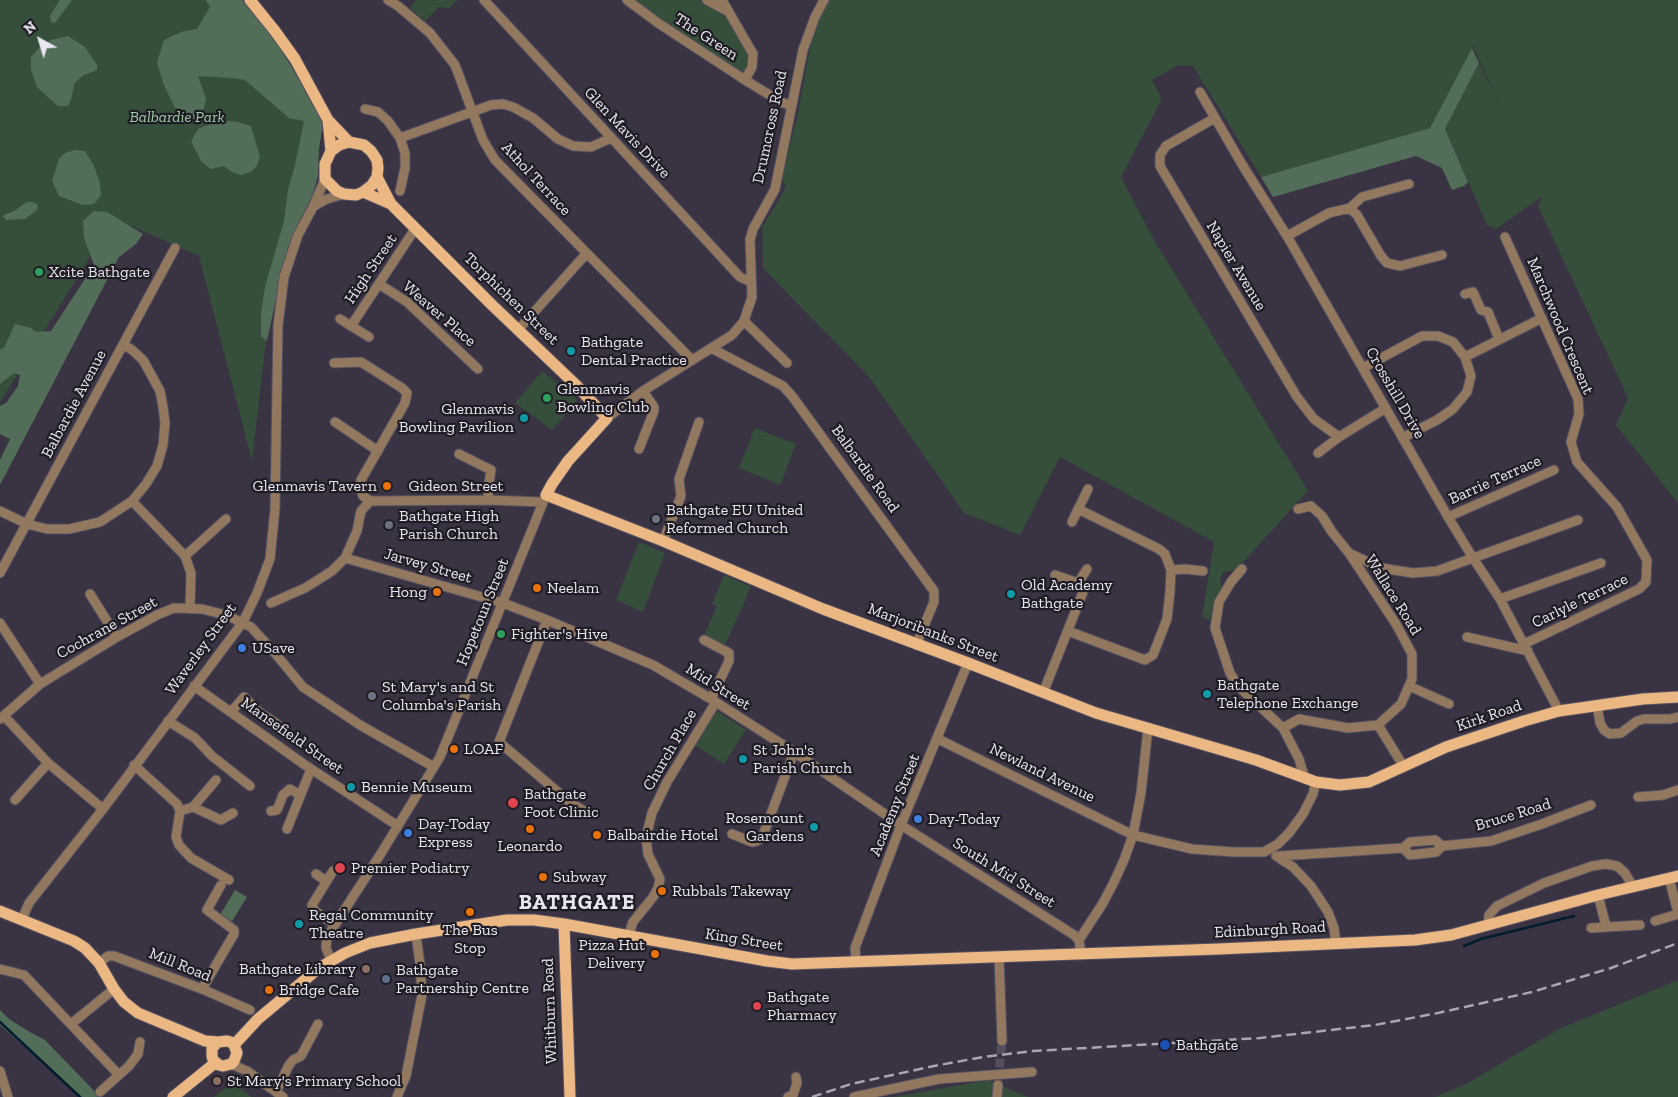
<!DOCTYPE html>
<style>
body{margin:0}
#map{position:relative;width:1678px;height:1097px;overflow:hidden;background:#393344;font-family:"Zilla Slab",serif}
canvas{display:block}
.north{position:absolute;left:15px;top:15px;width:50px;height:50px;-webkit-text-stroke:4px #1f1c24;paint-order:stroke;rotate:321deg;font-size:14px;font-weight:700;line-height:20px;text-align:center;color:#eae6f1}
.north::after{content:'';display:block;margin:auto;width:18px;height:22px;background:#eae6f1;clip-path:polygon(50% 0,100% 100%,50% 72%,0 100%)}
</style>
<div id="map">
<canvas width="1678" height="1097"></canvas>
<div class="north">N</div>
</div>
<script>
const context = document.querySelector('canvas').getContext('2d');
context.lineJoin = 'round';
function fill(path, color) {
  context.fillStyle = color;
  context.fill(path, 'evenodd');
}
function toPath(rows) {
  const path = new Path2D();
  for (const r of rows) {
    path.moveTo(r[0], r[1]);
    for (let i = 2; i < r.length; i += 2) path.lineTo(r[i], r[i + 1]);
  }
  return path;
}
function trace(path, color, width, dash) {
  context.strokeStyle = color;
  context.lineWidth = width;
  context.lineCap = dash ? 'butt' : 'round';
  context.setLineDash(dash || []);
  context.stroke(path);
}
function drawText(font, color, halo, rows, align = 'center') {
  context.font = font + ' "Zilla Slab",serif';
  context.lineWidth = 4.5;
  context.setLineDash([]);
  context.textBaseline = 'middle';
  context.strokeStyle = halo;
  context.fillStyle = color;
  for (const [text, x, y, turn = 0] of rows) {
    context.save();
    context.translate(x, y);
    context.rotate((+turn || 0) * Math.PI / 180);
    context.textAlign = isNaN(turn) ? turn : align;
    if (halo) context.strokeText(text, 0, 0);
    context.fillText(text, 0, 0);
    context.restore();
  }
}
fill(toPath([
 [0,0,244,0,254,10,310,119,272,288,252,461,199,256,114,218,0,403],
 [416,0,458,0,449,8,439,7,425,21,410,8],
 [633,0,699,0,716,9,729,20,748,54,748,62,745,70,740,72,678,33],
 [829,0,1678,0,1678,503,1616,425,1628,398,1538,206,1543,196,1496,229,1487,225,1445,129,1479,63,1500,104,1472,45,1472,48,1430,128,1261,177,1193,66,1179,65,1152,80,1162,99,1121,177,1151,235,1308,491,1243,562,1238,570,1223,572,1220,581,1222,590,1216,602,1211,620,1202,617,1214,542,1060,457,1020,535,964,513,870,378,763,268,762,227,779,200,786,186,781,179,797,118,813,31],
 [542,371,573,395,577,401,552,430,515,403],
 [755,428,796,444,780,485,739,468],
 [639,542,665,553,643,612,616,600],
 [724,575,751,587,725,645,704,636,717,606,712,604],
 [717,711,746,730,724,764,695,745],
 [1678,980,1678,1097,1435,1097,1466,1084,1559,1029],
 [988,1080,1028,1097,894,1097],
 [232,1087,240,1088,252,1097,214,1097,224,1089]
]), '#354f3b');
fill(toPath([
 [60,0,72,0,55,23,51,22,50,16],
 [206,0,242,0,252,10,272,36,293,69,323,123,319,149,318,176,313,194,293,238,281,276,267,341,261,336,261,313,265,287,284,221,288,190,295,165,304,121,289,118,245,80,231,78,198,76,206,99,203,112,195,120,175,108,163,83,157,62,164,40,181,32,197,29,210,7],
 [68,36,85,47,97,65,97,70,82,76,74,84,72,96,68,106,58,106,37,87,31,70,31,57,40,47,51,40],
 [1472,48,1479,63,1445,129,1468,182,1464,186,1452,190,1442,168,1416,156,1273,197,1261,177,1430,128],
 [219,120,238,122,251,126,260,157,257,166,251,172,241,175,232,172,224,166,211,169,201,161,191,141,198,129],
 [75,150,85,151,94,166,100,183,101,195,94,204,83,205,59,196,52,181,59,159,65,153],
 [27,202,33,202,38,205,37,210,25,219,6,220,3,216,6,214,14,211],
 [94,211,107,212,143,234,136,244,119,257,0,485,0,460,10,439,0,434,0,406,6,403,18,386,20,375,14,373,0,384,0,349,4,348,15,324,31,328,36,332,51,331,94,265,84,238,83,221],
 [235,890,247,897,231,923,220,915],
 [0,1010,9,1019,28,1031,45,1040,100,1097,82,1097,0,1025]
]), '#536e58');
trace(toPath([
 [1464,946,1481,939,1574,916],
 [0,1022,80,1097]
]), '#011c2d', 2.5);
trace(toPath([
 [998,1081,1002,1041]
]), '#544e5e', 9, [9, 4.5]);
const minor = toPath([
 [388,0,398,6,430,33,455,65,483,140,495,160,692,360],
 [484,0,740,277,751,282],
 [627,0,658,23,745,80,781,102,792,106],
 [707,0,729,12],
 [722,0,753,54,752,67,745,80],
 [1200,92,1243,166,1287,236,1448,517,1473,558,1500,599,1559,711],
 [365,109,378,112,388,121,400,138,405,153,405,168,400,191],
 [1215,118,1166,146,1160,155,1160,166,1297,397,1314,419,1339,437],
 [400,138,491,105,503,104,513,107,533,118,558,139,573,146,591,147,611,138],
 [314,206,327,199,344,194],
 [1350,208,1362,197,1409,184],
 [1287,236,1329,213,1350,208,1357,215,1381,256,1387,263,1400,266,1442,255],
 [1505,237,1578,399,1579,414,1571,442,1577,462,1617,507,1647,560,1646,582,1639,589,1524,644],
 [379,284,407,302,478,369],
 [1465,294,1473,292,1481,310,1488,312,1499,339],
 [340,319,369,337],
 [744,321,787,363],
 [351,326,415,229],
 [518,330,586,254],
 [711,348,783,386,792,396,934,591,934,602,916,645],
 [1465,357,1542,318],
 [334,363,361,362,402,388,407,393,405,403,361,480,360,488,363,496,370,501],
 [1363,368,1422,336,1438,336,1453,342,1465,357,1471,376,1467,392,1453,409,1437,420,1404,437],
 [607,418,643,391,732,335,744,321,752,297,750,240,753,229,775,189,803,50,815,17,824,0],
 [335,422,378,451],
 [639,449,654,411,654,407,643,391],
 [1318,453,1339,437,1386,408],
 [459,454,491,470,489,483,488,500],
 [132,501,185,556,191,573,190,609],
 [370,501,488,500,543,502],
 [1298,509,1311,506,1322,516,1332,532,1349,553,1396,624,1412,654,1412,679,1401,704,1378,725,1404,767],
 [0,511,27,524,47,529,69,529,100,522,132,501,146,484,157,466,163,445,165,423,163,407,160,391,143,360,131,349,123,345],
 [1448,517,1554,470],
 [1072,522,1088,489],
 [663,541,681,496,679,479,699,422],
 [1349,553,1381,568,1413,573,1437,571,1578,520],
 [185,556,226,519],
 [345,558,503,603,547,620,653,665,711,699,794,752,901,825,1074,935,1079,940,1081,954],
 [1242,569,1231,582,1219,602,1215,628,1230,673,1238,686,1283,728,1299,759,1304,776],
 [1171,570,1185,569,1203,571],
 [0,573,175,248],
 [1078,583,1087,569],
 [90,594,117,637],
 [1500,599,1601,563],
 [271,603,305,588,332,571,345,558,357,531,361,511,370,501],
 [547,620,499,742,572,804,590,814],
 [0,623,40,684],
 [1068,631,1145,660,1153,655,1167,619,1170,592,1171,570,1165,554,1159,549,1078,509],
 [1467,637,1528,651],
 [704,640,729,653,729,661,711,699],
 [194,686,305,765,398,826],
 [1409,686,1449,704],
 [1043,693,1083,592,1082,587,1078,583,1055,575],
 [1597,705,1600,723,1604,730,1610,734,1621,733,1637,721,1644,719,1670,719,1678,717],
 [231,712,244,697,259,712,277,724],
 [4,716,48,763,103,809],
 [0,719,40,684,117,637,157,615,174,608,202,609,226,615,251,627,274,652,303,687,360,725,434,767],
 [168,721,195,738,212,756,250,786],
 [1283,728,1299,719,1348,728,1378,725],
 [938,739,1133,835,1192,849,1234,852,1264,852,1278,844,1289,833,1303,814,1313,794,1316,782],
 [134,765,177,804,180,811,176,837,179,845,191,858,229,880],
 [1638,797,1663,795,1678,790],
 [15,800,48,763],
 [193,807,221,820,233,813],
 [180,811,193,807,216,780],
 [271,811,277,810,283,795,290,789,300,795],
 [287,829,311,769],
 [732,834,752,842,757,841,762,838,794,752],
 [1403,848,1410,855,1436,852,1442,846],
 [1276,856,1293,867,1311,886,1328,912,1334,928,1336,944],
 [1279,856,1403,848,1410,842,1435,840,1442,846,1491,841,1542,824,1591,805],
 [333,871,312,905,315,911,335,925],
 [316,874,326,881],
 [1669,878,1678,913],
 [1598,895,1606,926],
 [22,919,29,903,103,809,243,622,257,593,270,559,275,509,278,325,284,277,298,235,313,207,325,179],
 [1655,921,1678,914],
 [1488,925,1489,915,1497,906,1544,883,1592,866,1606,864,1617,866,1625,873,1633,887],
 [1591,928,1640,925],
 [628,937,633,922,653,897,658,888,660,879,648,854,646,837,652,813,667,782,716,702],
 [1079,940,1103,903,1114,882,1124,860,1133,835,1141,793,1148,728],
 [999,957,1002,1041],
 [331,960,326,948,327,937,380,855,440,757,546,495],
 [856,960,855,948,901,825,968,663],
 [99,963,108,956,114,956,202,989,250,1010],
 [0,969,24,975,119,1075],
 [202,989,234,934,234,930,207,910,221,885],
 [71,1024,114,989],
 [231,1064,247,1071,283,1097],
 [0,1071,8,1097],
 [100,1092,129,1066,138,1054,140,1042],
 [276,1092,289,1065,293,1060,301,1056,318,1024],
 [397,1097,406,1076,422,995,420,965,416,934],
 [788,1097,793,1095,797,1083,796,1077],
 [854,1097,939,1079,1032,1072],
 [997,1097,998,1085]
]);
const major = toPath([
 [250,0,275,31,295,59,328,120,349,142],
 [328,120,331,151],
 [349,142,364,145,371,151,377,160,378,168,377,177,372,185,363,192,356,195,344,194,337,191,325,179,325,164,331,151,339,145,349,142],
 [377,177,391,204,492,305,576,385,607,418,568,461,552,484,546,495,663,541,823,609,968,663,1096,713,1256,760,1316,782,1340,785,1369,782,1446,747,1524,721,1559,711,1643,699,1678,697],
 [363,192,391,204],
 [0,911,74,941,85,948,99,963,114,989,124,1002,138,1013,205,1041,218,1042,227,1041,231,1042,234,1045,237,1053,234,1061,231,1064,223,1066,219,1065,213,1060,212,1056,212,1048,218,1042],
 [564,924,570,1097],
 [234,1045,258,1019,319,968,345,953,370,943,416,934,507,920,534,920,564,924,767,961,792,964,1219,949,1415,940,1451,935,1598,895,1678,876],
 [173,1097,215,1063]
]);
trace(minor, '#555060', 11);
trace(major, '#555060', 13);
trace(minor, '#91785f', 9);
trace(major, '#ebb782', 11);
trace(toPath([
 [812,1097,851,1084,934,1066,983,1057,1033,1051,1260,1038,1375,1025,1438,1013,1532,992,1611,968,1678,943]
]), '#a9a5b2', 2.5, [10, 5]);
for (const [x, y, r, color] of [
 [39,272,5,"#2e9e5b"],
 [571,351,5,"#0f9aa8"],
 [547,398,5,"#2e9e5b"],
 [524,418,5,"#0f9aa8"],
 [387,486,5,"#e8710a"],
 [656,519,5,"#6b7280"],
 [389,525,5,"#6b7280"],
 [537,588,5,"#e8710a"],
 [437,592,5,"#e8710a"],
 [1011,594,5,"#0f9aa8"],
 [501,634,5,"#2e9e5b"],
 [242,648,5,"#3f7fe0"],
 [1207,694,5,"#0f9aa8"],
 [372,696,5,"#6b7280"],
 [454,749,5,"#e8710a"],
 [743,759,5,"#0f9aa8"],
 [351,787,5,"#0f9aa8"],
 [513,803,6,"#e0444e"],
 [918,819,5,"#3f7fe0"],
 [814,827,5,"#0f9aa8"],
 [530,829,5,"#e8710a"],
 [408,833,5,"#3f7fe0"],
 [597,835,5,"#e8710a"],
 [340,868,6,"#e0444e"],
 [543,877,5,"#e8710a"],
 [662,891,5,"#e8710a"],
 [470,912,5,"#e8710a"],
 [299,924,5,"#0f9aa8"],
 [655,954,5,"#e8710a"],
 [366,969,5,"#8d6e63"],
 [386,979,5,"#5c6f8a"],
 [269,990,5,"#e8710a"],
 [757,1006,5,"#e0444e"],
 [1165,1045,6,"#1a4fb4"],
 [217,1081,5,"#8d6e63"]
]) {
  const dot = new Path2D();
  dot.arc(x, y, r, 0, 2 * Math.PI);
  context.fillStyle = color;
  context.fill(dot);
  trace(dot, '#1f1c24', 2);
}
drawText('16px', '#eae6f1', '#1f1c24', [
 ["The Green",706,37,33],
 ["Drumcross Road",770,127,-78],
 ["Glen Mavis Drive",627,133,47],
 ["Athol Terrace",536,179,47],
 ["Napier Avenue",1236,266,59],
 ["High Street",371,269,-56],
 ["Torphichen Street",511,299,44],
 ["Weaver Place",439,314,41],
 ["Marchwood Crescent",1560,326,67],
 ["Crosshill Drive",1395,393,60],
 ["Balbardie Avenue",74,404,-62],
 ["Balbardie Road",865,469,54],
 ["Barrie Terrace",1495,480,-24],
 ["Gideon Street",456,486],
 ["Jarvey Street",428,566,16],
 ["Wallace Road",1393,595,58],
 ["Carlyle Terrace",1580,601,-26],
 ["Hopetoun Street",483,612,-68],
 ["Cochrane Street",107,628,-29],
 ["Marjoribanks Street",933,633,21],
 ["Waverley Street",201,649,-54],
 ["Mid Street",718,687,32],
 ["Kirk Road",1489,716,-19],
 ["Mansefield Street",292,736,35],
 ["Church Place",670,750,-60],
 ["Newland Avenue",1042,773,26],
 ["Academy Street",895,805,-68],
 ["Bruce Road",1513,815,-17],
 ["South Mid Street",1004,873,32],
 ["Edinburgh Road",1270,930,-3],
 ["King Street",744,940,9],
 ["Mill Road",180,965,22],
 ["Whitburn Road",550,1011,-92]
]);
drawText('italic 16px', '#9bcda4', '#1f1c24', [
 ["Balbardie Park",177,117]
]);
drawText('16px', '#eae6f1', '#1f1c24', [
 ["Xcite Bathgate",49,272],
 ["Bathgate",581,342],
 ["Dental Practice",581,360],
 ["Glenmavis",557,389],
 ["Bowling Club",557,407],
 ["Glenmavis",514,409,"right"],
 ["Bowling Pavilion",514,427,"right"],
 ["Glenmavis Tavern",377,486,"right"],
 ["Bathgate EU United",666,510],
 ["Reformed Church",666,528],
 ["Bathgate High",399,516],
 ["Parish Church",399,534],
 ["Old Academy",1021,585],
 ["Bathgate",1021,603],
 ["Neelam",547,588],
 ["Hong",427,592,"right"],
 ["Fighter's Hive",511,634],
 ["USave",252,648],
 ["Bathgate",1217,685],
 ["Telephone Exchange",1217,703],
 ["St Mary's and St",382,687],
 ["Columba's Parish",382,705],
 ["LOAF",464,749],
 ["St John's",753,750],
 ["Parish Church",753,768],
 ["Bennie Museum",361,787],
 ["Bathgate",524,794],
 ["Foot Clinic",524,812],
 ["Rosemount",804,818,"right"],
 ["Gardens",804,836,"right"],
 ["Day-Today",928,819],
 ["Day-Today",418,824],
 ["Express",418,842],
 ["Balbairdie Hotel",607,835],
 ["Leonardo",530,846,"center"],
 ["Premier Podiatry",351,868],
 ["Subway",553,877],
 ["Rubbals Takeway",672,891],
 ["Regal Community",309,915],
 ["Theatre",309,933],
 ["The Bus",470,930,"center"],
 ["Stop",470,948,"center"],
 ["Pizza Hut",645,945,"right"],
 ["Delivery",645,963,"right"],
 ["Bathgate Library",356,969,"right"],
 ["Bathgate",396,970],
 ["Partnership Centre",396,988],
 ["Bridge Cafe",279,990],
 ["Bathgate",767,997],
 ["Pharmacy",767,1015],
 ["Bathgate",1176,1045],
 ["St Mary's Primary School",227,1081]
], 'left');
context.letterSpacing = '1px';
drawText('bold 21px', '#eae6f1', '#1f1c24', [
 ["BATHGATE",577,903]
]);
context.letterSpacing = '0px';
</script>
